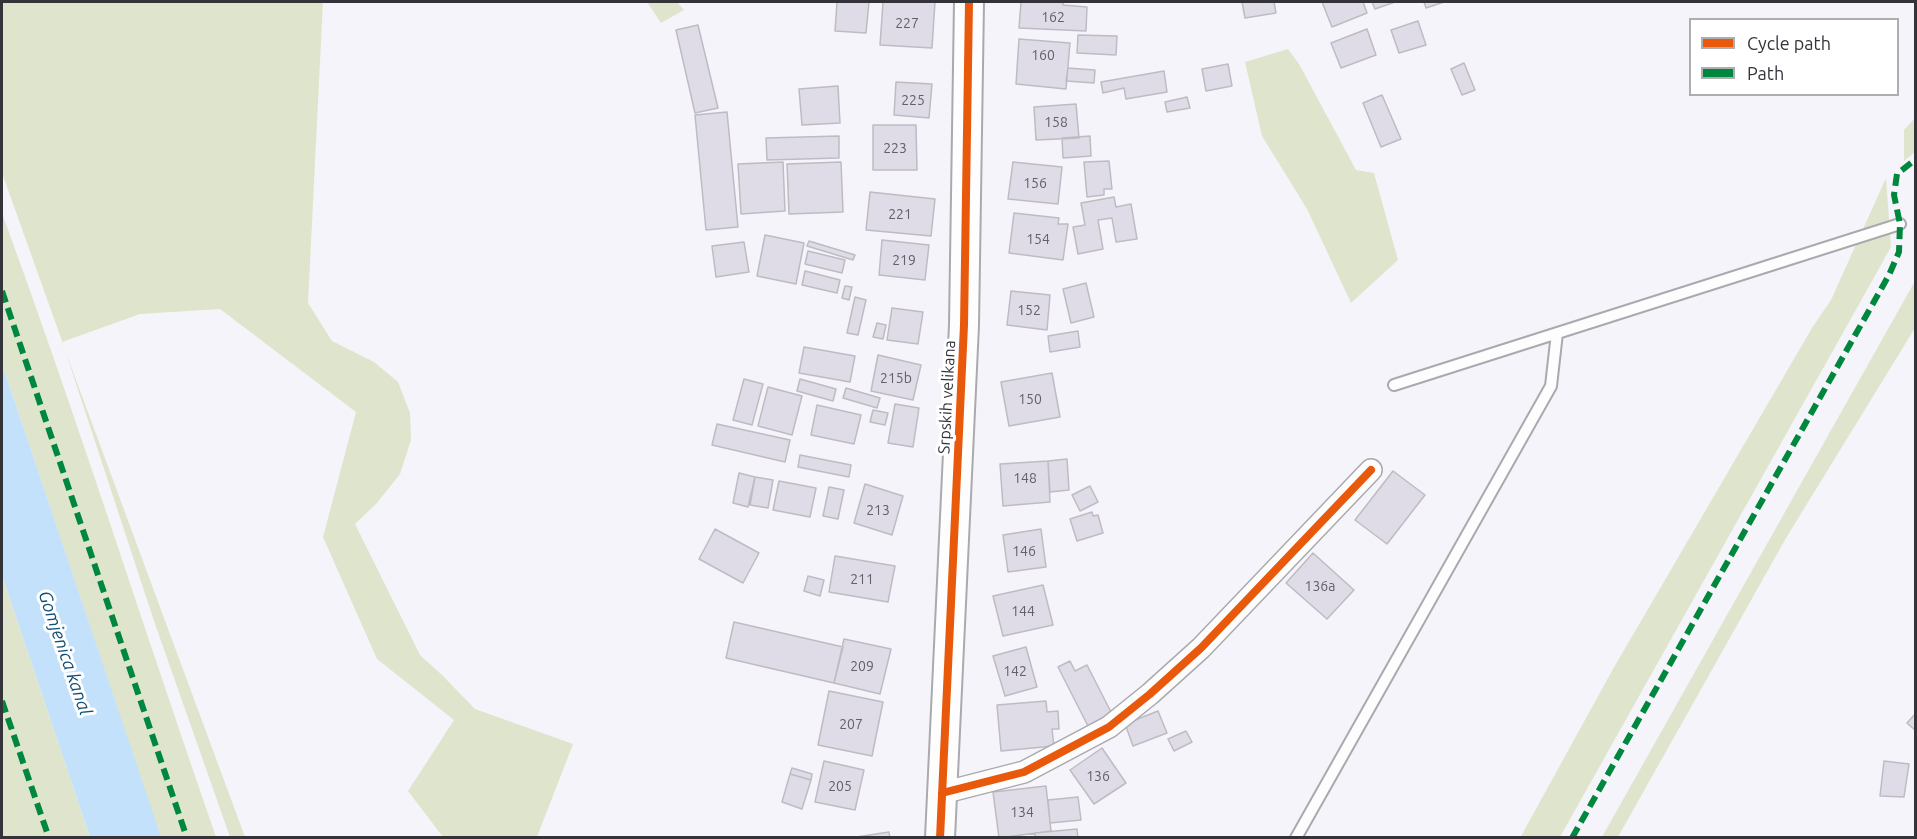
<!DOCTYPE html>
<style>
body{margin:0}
#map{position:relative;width:1917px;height:839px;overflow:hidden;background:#f5f4fa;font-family:Ubuntu,sans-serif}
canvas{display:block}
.frame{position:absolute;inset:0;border:3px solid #35333a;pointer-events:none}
.legend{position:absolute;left:1689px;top:18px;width:210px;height:78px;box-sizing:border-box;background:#fff;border:2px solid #aeadb0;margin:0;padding:8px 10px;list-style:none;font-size:18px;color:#35333a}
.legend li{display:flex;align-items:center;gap:12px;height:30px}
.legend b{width:30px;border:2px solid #aeadb0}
</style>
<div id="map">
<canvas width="1917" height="839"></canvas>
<div class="frame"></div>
<ul class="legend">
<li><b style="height:8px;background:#e8590c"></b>Cycle path</li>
<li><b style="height:8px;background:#00873e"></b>Path</li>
</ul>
</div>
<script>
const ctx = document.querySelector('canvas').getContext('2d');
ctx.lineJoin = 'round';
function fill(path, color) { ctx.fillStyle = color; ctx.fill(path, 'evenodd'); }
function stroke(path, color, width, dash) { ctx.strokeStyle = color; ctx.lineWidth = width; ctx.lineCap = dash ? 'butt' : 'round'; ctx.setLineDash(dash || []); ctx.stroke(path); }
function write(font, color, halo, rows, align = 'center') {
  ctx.font = font + ' Ubuntu,sans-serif'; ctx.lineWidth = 6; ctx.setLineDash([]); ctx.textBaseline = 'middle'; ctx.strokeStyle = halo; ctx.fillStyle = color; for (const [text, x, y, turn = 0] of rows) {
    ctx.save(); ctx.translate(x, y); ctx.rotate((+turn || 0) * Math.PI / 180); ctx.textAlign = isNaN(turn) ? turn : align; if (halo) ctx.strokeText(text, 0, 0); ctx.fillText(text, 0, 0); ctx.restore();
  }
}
const green = new Path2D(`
 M2,2H323L308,303L332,341L374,362L398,382L410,413L411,440L400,474L377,503L355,524L420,655L442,675L475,709L573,744L537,837H443L408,791L454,720L377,659L323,537L356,412L220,309L140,314L62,342L245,837H230L154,621L62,341L2,173Z
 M647,2H677L684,10L661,23Z
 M1288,49L1299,64L1356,170L1374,173L1398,260L1351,303L1307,209L1262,136L1245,62Z
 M1915,118V152L1904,161V130Z
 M1886,178L1891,247L1858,306L1560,837L1520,838L1613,669L1812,328L1831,300Z
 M2,213C78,420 144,630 216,837H161L157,827L2,364Z
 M1915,281V328L1786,538L1618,837H1602Z
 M2,575L90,837H2Z`);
const water = new Path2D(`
 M2,364L161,837H90L2,575Z`);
const building = new Path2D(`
 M837,2H869L866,33L835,31Z
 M883,2H935L932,48L880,45Z
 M1021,2H1063V5L1087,7L1086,31L1019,28Z
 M1242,2H1274L1276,13L1245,18Z
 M1322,2H1363L1367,13L1332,27Z
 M1372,2H1395L1375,9Z
 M1424,2H1444L1426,8Z
 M1418,21L1426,45L1399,53L1391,30Z
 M698,25L718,108L695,113L676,30Z
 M1367,29L1376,55L1341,68L1331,43Z
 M1078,35L1117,36L1116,55L1077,53Z
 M1019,39L1070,43L1066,89L1016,84Z
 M1464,63L1475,90L1462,95L1451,69Z
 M1228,64L1232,86L1206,91L1202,69Z
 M1068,68L1095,70L1094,83L1066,81Z
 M1164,71L1167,92L1126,99L1124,88L1103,93L1101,82Z
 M896,82L932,84L929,118L894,115Z
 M838,86L840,123L802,125L799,89Z
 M1382,95L1401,139L1381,147L1363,103Z
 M1187,97L1190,108L1167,112L1165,102Z
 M1076,104L1079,138L1036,140L1034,107Z
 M727,112L738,227L706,230L695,115Z
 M873,125H916L917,170H873Z
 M839,136V158L767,160L766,138Z
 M1090,136L1091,156L1063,158L1062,138Z
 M1109,161L1112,189H1104V195L1087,197L1084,162Z
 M783,162L785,211L741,214L738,164Z
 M841,162L843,212L789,214L787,164Z
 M1013,162L1062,167L1058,204L1008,199Z
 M870,192L935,199L931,236L866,230Z
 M1114,197L1116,207L1131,204L1137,239L1116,242L1112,218L1098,220L1103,249L1078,254L1073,227L1085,225L1081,203Z
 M1014,213L1059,218L1058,224H1068L1063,260L1009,253Z
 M765,235L804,243L796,284L757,276Z
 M882,240L929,245L925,280L879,275Z
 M809,241L855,255L853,260L807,246Z
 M744,242L749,272L716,277L712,246Z
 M808,251L845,260L842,273L805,264Z
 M805,271L840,280L837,293L802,285Z
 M1086,283L1094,317L1071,323L1063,289Z
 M845,286L852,287L849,300L842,298Z
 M1011,291L1050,295L1047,330L1007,325Z
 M855,297L866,300L858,335L847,333Z
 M892,308L923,312L918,344L887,340Z
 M877,323L886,325L883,339L873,337Z
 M1078,331L1080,347L1050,352L1048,336Z
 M804,347L855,356L850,382L799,373Z
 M878,355L921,365L913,400L871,391Z
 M1052,373L1060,417L1009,426L1001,382Z
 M744,379L763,384L752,425L733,420Z
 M800,379L836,389L833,401L797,391Z
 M768,387L802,396L792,435L758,426Z
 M846,388L880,398L877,408L843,398Z
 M895,404L919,408L913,447L888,443Z
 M817,405L861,415L854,444L811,435Z
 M873,410L888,413L885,425L870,422Z
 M717,424L790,440L785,462L712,445Z
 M800,455L851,465L849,477L798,467Z
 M1067,459L1069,490L1050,492L1048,461Z
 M1048,461L1050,502L1003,506L1000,464Z
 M1393,471L1425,495L1387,544L1355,520Z
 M739,473L755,477L748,507L733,503Z
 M755,477L773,480L768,508L750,505Z
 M779,481L816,488L810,517L773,510Z
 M865,484L903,496L892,535L854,523Z
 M1090,486L1098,502L1080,511L1072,495Z
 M829,487L844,490L838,519L823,516Z
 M1092,512L1093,516L1098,515L1103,533L1077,541L1070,519Z
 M715,529L759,553L743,583L699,559Z
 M1041,529L1046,567L1008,572L1003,535Z
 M1313,553L1354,590L1327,619L1286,583Z
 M835,556L895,566L888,602L829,592Z
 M808,576L824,580L820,596L804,591Z
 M1043,585L1053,625L1003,636L993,596Z
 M734,622L843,647L834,683L726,658Z
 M844,639L891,649L880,694L834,683Z
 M1026,647L1037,687L1005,696L993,656Z
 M1070,661L1075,671L1087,665L1113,716L1089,728L1058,667Z
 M829,691L883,702L872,756L818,745Z
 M1046,701L1047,712L1058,711L1059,729H1052L1054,746L1001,751L997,705Z
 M1158,711L1167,733L1133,746L1125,724Z
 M1916,713V731L1907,723Z
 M1186,731L1192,742L1174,751L1168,739Z
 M1102,748L1126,783L1094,804L1070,770Z
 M824,761L864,770L855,810L815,802Z
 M1884,761L1909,764L1904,797L1880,796Z
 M792,768L812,774L811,780L790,774Z
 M790,774L811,780L802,809L782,802Z
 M1046,786L1051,831L999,838L993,792Z
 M1078,797L1081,820L1050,823L1048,800Z
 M1077,829L1078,838H1035V833Z
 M889,832L890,838H850Z`);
const service = new Path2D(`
 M1394,385L1900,224
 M1296,838L1551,386L1557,333`);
const minor = new Path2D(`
 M942,793L1024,772L1109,727L1150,694L1201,648L1371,470`);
const secondary = new Path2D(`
 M940,838L964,325L969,2`);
const quiet = new Path2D(`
 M2,291L187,838
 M2,701L49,838
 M1572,838L1889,275L1899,252L1900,224L1894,195L1897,174L1916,159`);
const cycleway = new Path2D(`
 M942,793L1024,772L1109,727L1150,694L1201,648L1371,470
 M940,838L964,325L969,2`);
const numberNames = [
 ["162",1053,17],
 ["227",907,23],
 ["160",1043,55],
 ["225",913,100],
 ["158",1056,122],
 ["223",895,148],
 ["156",1035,183],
 ["221",900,214],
 ["154",1038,239],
 ["219",904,260],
 ["152",1029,310],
 ["215b",896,378],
 ["150",1030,399],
 ["148",1025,478],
 ["213",878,510],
 ["146",1024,551],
 ["211",862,579],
 ["136a",1320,586],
 ["144",1023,611],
 ["209",862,666],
 ["142",1015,671],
 ["207",851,724],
 ["136",1098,776],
 ["205",840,786],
 ["134",1022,812]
];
const streetNames = [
 ["Srpskih velikana",947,397,-87]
];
const waterNames = [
 ["Gomjenica kanal",65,653,71]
];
fill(green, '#dee5cc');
fill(water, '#c3e1fb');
fill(building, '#dfdbe7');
stroke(building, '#bdbcc2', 1.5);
stroke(service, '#aaa9ae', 14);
stroke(minor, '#aaa9ae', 24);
stroke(secondary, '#aaa9ae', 32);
stroke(service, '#fefdfe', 10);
stroke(minor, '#fefdfe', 21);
stroke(secondary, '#fefdfe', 28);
stroke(quiet, '#00873e', 6, [12, 6]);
stroke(cycleway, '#e8590c', 8);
write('14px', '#626068', null, numberNames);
write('16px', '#35333a', '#fff', streetNames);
write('italic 18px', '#0f4e75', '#fff', waterNames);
</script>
